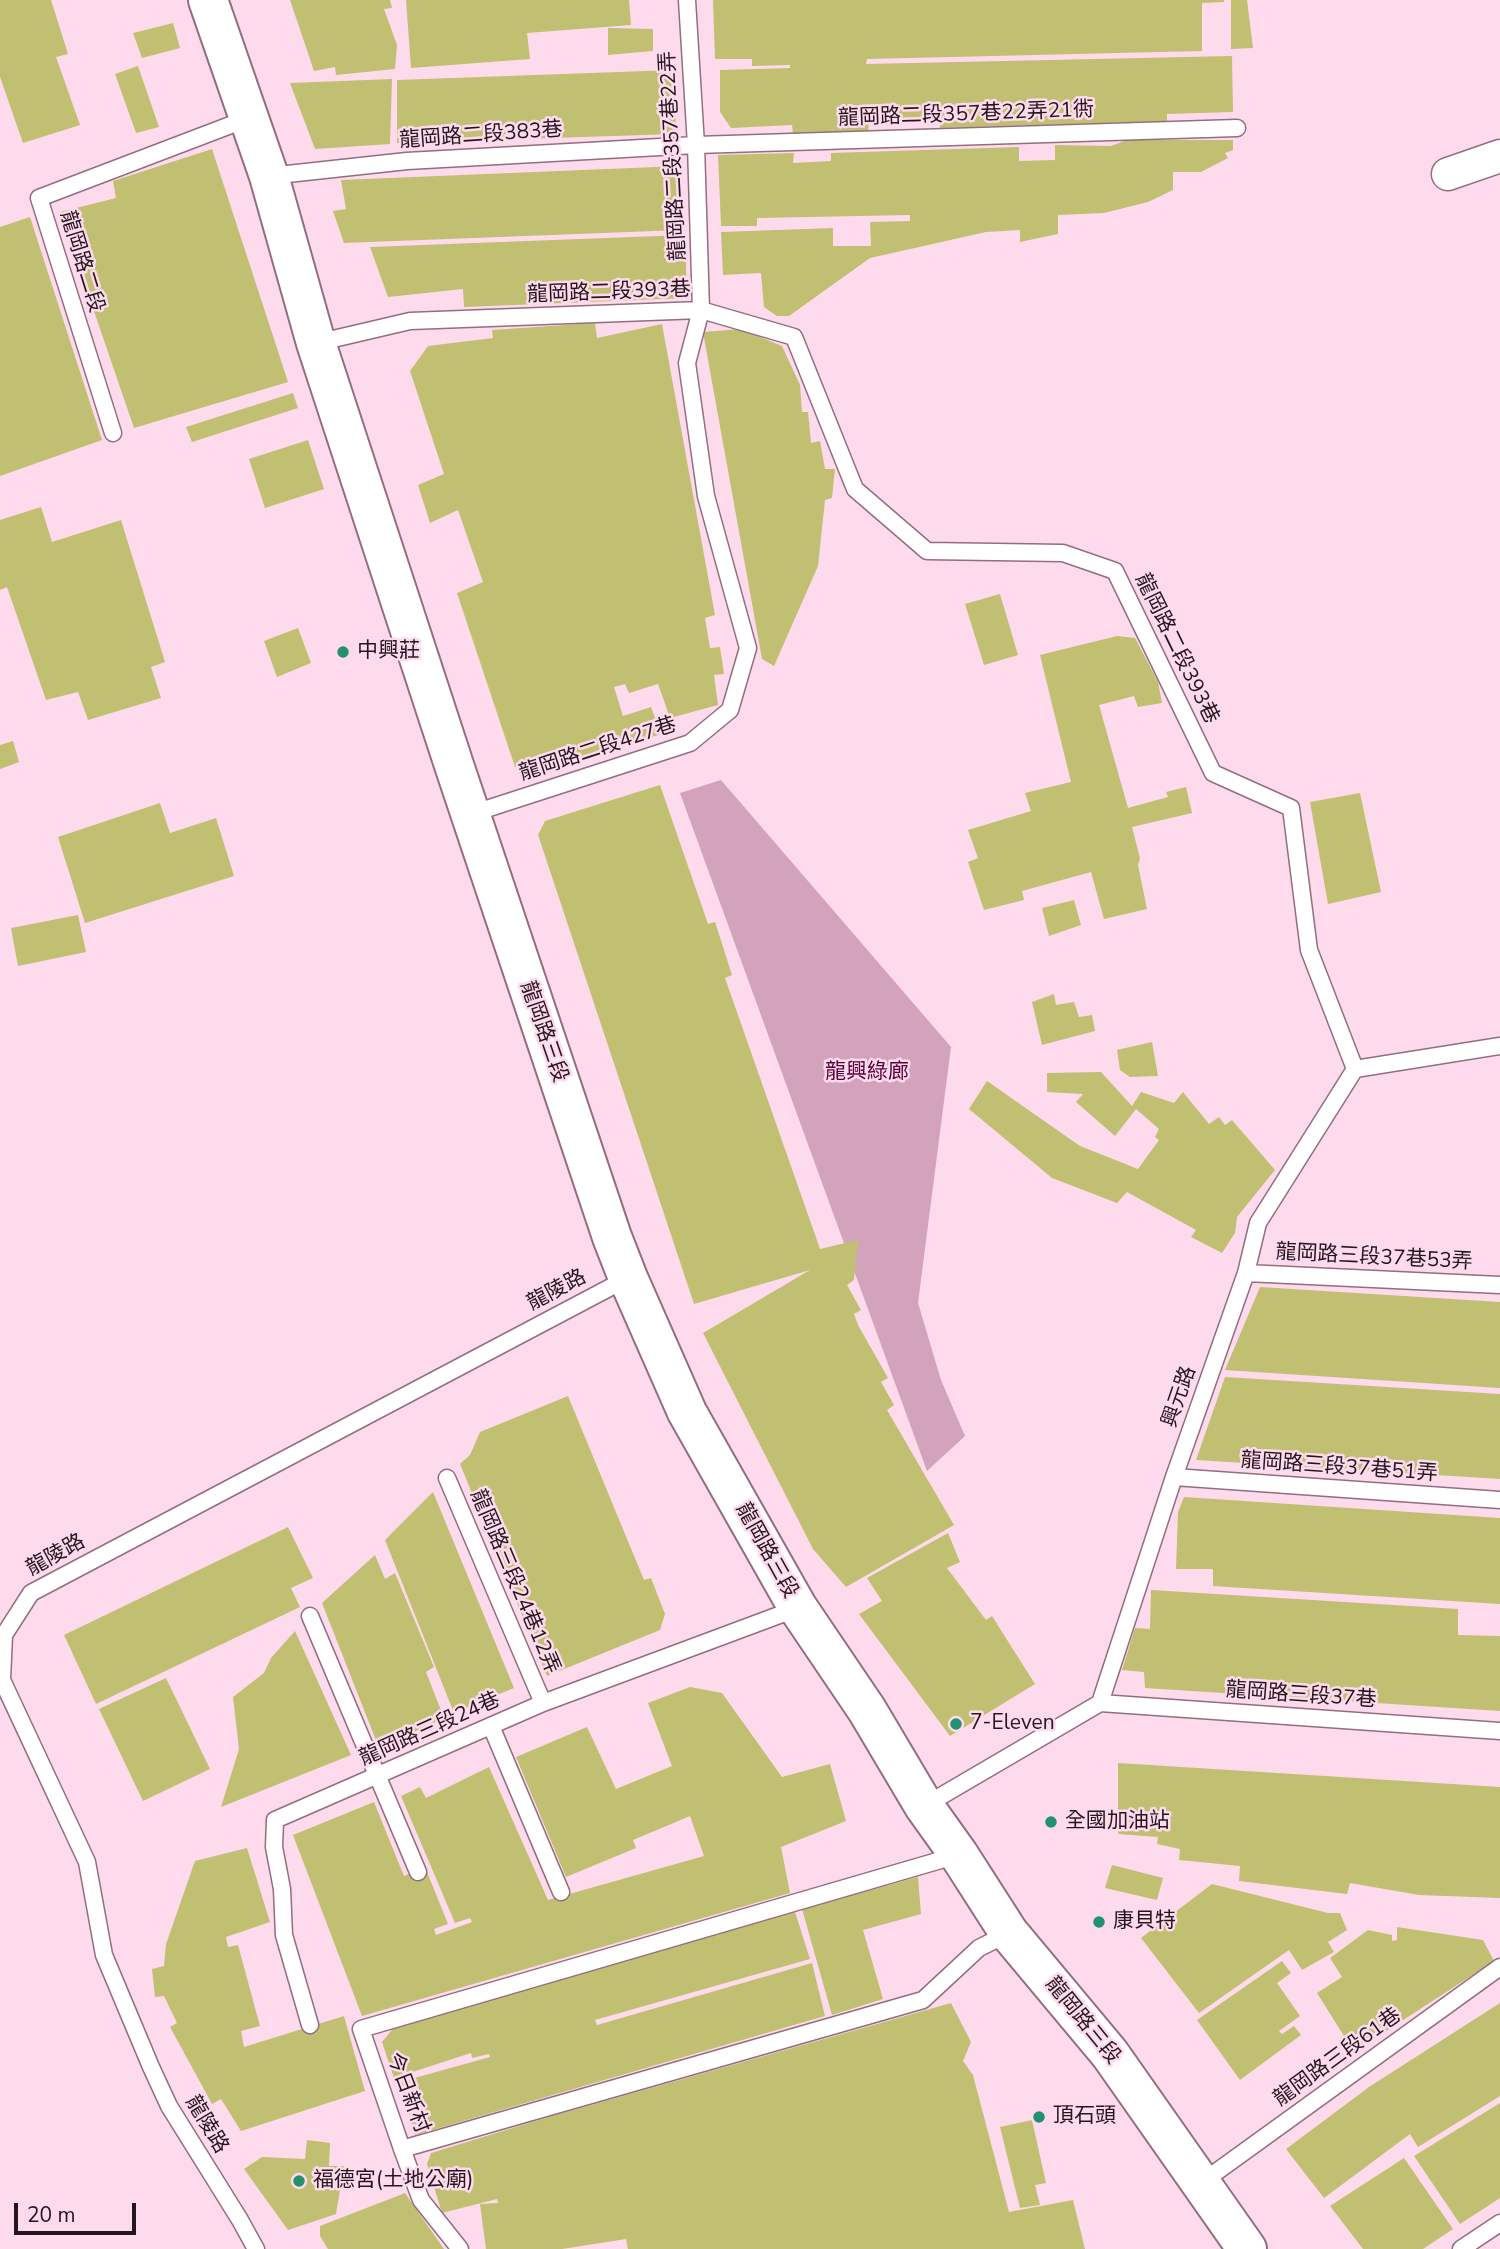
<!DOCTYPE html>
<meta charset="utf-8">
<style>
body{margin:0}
#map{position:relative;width:1500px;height:2249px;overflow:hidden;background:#fedbec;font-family:"Nunito Sans",sans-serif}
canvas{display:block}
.scale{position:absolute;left:14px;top:2203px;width:122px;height:32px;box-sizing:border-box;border:4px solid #25161e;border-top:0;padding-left:9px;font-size:21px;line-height:24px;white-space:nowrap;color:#25161e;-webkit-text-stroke:5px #fedbec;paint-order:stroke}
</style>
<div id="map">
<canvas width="1500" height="2249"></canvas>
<div class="scale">20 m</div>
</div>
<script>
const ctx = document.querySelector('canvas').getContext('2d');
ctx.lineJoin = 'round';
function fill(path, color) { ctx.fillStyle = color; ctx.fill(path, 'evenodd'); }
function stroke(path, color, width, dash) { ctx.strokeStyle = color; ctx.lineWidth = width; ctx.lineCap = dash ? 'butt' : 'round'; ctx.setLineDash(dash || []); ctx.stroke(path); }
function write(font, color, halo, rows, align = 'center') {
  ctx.font = font + ' "Nunito Sans","Noto Sans TC",sans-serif'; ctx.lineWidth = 5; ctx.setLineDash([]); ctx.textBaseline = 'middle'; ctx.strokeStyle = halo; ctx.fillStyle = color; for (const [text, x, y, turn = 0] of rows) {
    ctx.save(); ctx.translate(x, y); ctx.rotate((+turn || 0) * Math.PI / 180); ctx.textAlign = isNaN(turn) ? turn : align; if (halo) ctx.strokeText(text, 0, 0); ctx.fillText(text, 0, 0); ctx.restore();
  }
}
const green = new Path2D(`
 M721,780L951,1047L918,1303L941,1380L965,1436L927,1471L680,793Z`);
const building = new Path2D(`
 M0,0H51L68,54L56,57L80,125L23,143L0,77Z
 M290,0H390L392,8L384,9L397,45L395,69L336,75L335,67L314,71Z
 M406,0H629L631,25L527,33L530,59L411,68Z
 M713,0H1224V2L1202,3V51L867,59L866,64L1232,56L1233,112L1167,114V121L940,128V121L869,122L868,132L793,133L792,125L731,128L720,112V70L790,68V65L752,66V59H715Z
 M1231,0H1247L1253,48L1231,49Z
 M173,23L180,48L142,58L133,33Z
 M608,28L653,29V51L608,55Z
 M138,66L159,127L136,133L115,74Z
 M674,70L676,134L397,143V80Z
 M392,79L390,144L315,149L290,83Z
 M1127,140H1233V150L1225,153L1228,158L1201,172H1173V190L1148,202L1104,213L1058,215V234L1020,242V230L986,232L870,258L789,316H777L764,307L761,273L723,275L721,232L833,228V246H871L870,222L910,221V215L757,218V226H721L718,155L794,153L793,163L831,161V153L1019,147V161L1055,160V145L1111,146Z
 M212,149L288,382L134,428L60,212L116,198L113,181Z
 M680,166L681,230L344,243L333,211L346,209L341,180Z
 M30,217L102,440L0,476V227Z
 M685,235L687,298L464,307L463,289L388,297L370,247Z
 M595,323L597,338L662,324L715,615L705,618L710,648L720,647L724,674L714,675L718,705L670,718L658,684L629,693L625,684L614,687L623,716L651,707L661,734L548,771H533L515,767L457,593L483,582L458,510L430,523L418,485L444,474L410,371L428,346L493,338L492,330Z
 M741,329L782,346L800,385L802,412H808L811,443L820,441L825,469H835L832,498L825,500L818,566L774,666L762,659L703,332Z
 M293,393L298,408L192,442L186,427Z
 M308,440L324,489L265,508L249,459Z
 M41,507L52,542L121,520L165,662L151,667L161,698L88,720L78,692L46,700L7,587L0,590V520Z
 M1000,594L1018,655L984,665L965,604Z
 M298,628L311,663L277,677L264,641Z
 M1117,636L1135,638L1158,682L1162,703L1138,707L1134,696L1099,705L1128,808L1168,797L1166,792L1186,787L1192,813L1132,827L1140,858L1138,865L1147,909L1104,919L1091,872L1022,891L1024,900L984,910L968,862L978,858L968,830L1031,811L1025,793L1071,782L1040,655Z
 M13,741L19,762L0,769V745Z
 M660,785L708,924L715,922L732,975L725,978L820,1249L858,1240L854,1280L847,1285L861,1310L854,1314L858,1325L888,1378L881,1382L894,1405L887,1410L954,1525L846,1587L813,1549L703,1333L810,1270L694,1304L538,835L545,821Z
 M1360,793L1381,892L1328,904L1310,802Z
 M160,803L170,833L216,818L234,876L85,923L58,837Z
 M1074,900L1081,925L1049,936L1042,908Z
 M78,915L86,952L18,966L11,928Z
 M1054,994L1056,1005L1074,1002L1079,1017L1092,1015L1095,1031L1042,1045L1032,1002Z
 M1152,1042L1158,1076L1130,1077L1120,1070L1117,1050Z
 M1101,1072L1132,1106L1141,1092L1174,1103L1183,1092L1209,1124L1219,1117L1225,1125L1232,1120L1275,1170L1237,1217L1235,1233L1222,1253L1191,1237L1196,1230L1127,1192L1117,1203L1052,1178L969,1109L987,1081L1080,1146L1138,1169L1159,1140L1155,1137L1159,1129L1136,1109L1115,1136L1076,1102L1083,1094L1047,1092V1073Z
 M1260,1287L1500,1302V1388L1225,1370Z
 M1225,1377L1500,1394V1479L1196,1460Z
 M568,1396L644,1580L651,1578L665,1614L660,1630L547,1676L460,1464L470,1455L480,1432Z
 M433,1492L514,1688L454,1713L385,1540Z
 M1184,1497L1500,1518V1604L1213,1586V1569H1176L1178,1512Z
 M288,1527L313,1578L291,1588L300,1607L96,1704L64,1635Z
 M948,1533L960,1562L947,1568L986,1620L992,1616L1035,1684L950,1736L859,1614L882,1601L867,1578Z
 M375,1555L385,1579L395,1573L434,1667L426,1672L444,1718L379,1748L322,1603Z
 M1151,1590L1458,1609V1635L1500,1636V1711L1145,1688L1144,1672L1122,1670L1135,1628L1150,1629Z
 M295,1631L351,1755L221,1807L239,1749L233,1697L264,1673L271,1658Z
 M166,1678L210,1769L143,1801L99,1709Z
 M690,1687L722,1693L782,1777L830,1764L846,1821L781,1847L790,1893L362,2016L293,1835L374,1802L404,1876L425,1867L448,1924L434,1929L436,1935L472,1922L470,1918L455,1923L401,1796L420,1787L426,1798L489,1767L548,1900L704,1856L690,1816L633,1840L636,1848L566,1877L516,1757L587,1727L616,1789L672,1766L648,1703Z
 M1118,1763L1500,1787V1898L1419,1895L1350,1883L1347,1894L1239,1881L1240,1866L1179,1860L1180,1849L1157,1844L1158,1837L1118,1834Z
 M247,1848L270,1922L226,1937L228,1947L238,1945L260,2026L241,2031L244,2047L344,2016L365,2091L241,2131L221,2099L212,2104L170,2027L177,2023L164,1996L155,1997L152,1969L164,1966L166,1944L195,1861Z
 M1112,1865L1163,1878L1157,1900L1105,1888Z
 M918,1877L921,1914L863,1930L883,1999L832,2015L802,1909Z
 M1212,1884L1328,1913H1340L1347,1930L1328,1942L1334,1952L1302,1970L1289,1950L1199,2013L1141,1938Z
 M795,1912L810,1959L595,2020L597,2025L812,1963L825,2016L415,2135L400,2082L490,2057L489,2054L472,2058L471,2053L394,2078L382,2042L395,2026Z
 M1397,1927L1483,1940L1494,1961L1354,2052L1317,1993L1342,1977L1330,1958L1368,1930L1392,1935V1941L1397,1940Z
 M1282,1961L1291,1973L1277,1983L1300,2016L1279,2031L1282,2034L1294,2026L1301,2035L1240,2080L1197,2020Z
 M951,2003L971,2042L963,2061L973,2075L1009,2212L1073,2200L1085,2249H628L626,2239L562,2249H486L480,2204L498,2203L497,2199L442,2213L427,2164L431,2153L542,2119Z
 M1500,2003V2096L1418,2147L1410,2134L1324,2198L1286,2149L1369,2087Z
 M1500,2103V2198L1460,2224L1414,2156Z
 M1032,2120L1046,2183L1035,2185L1040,2205L1020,2208L1000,2127Z
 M307,2140L330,2143L329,2166H344L336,2214L288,2230L244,2169L262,2157L305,2159Z
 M1404,2158L1453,2229L1423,2249H1363L1330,2206Z
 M405,2193L444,2249H328L320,2236V2226Z`);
const lane = new Path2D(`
 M269,176L407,161L696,145L1237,128
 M316,343L410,321L701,310L794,337L855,489L927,551L1063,553L1115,571L1213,773L1291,808L1309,950L1355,1069
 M113,433L39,198L249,118
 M471,814L690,743L730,710L748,648L706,496L687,363L701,310L696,145L687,0
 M1246,1273L1500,1285
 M1174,1477L1500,1500
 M447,1478L543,1703
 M310,1616L418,1872
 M1100,1703L1500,1731
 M491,1726L561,1892
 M924,1806L1100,1703L1174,1477L1246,1273L1258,1223L1355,1069L1500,1046
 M958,1855L361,2029L402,2149L923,2000L979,1948L1009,1933
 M310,2025L284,1935L282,1889L274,1847L275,1820L543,1703L798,1608
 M402,2149L421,2200L460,2249
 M1201,2183L1500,1967
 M256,2249L240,2220L169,2106L151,2067L104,1955L87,1862L2,1680L4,1635L31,1593L628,1278
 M1461,2249L1500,2223`);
const street = new Path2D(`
 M1448,174L1500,156`);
const secondary = new Path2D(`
 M208,0L269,176L316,343L454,765L612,1237L628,1278L687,1412L798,1608L867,1710L924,1806L959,1855L1009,1933L1110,2054L1247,2249`);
const markers = [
 [343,652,7,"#25906e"],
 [956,1724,7,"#25906e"],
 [1051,1822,7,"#25906e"],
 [1099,1922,7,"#25906e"],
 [1039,2117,7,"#25906e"],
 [299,2181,7,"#25906e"]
];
const streetNames = [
 ["龍岡路二段357巷22弄21衖",966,115,-2],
 ["龍岡路二段383巷",481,136,-4],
 ["龍岡路二段357巷22弄",674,156,-93],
 ["龍岡路二段",81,262,73],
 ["龍岡路二段393巷",609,293,-2],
 ["龍岡路二段393巷",1176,649,64],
 ["龍岡路二段427巷",598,750,-18],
 ["龍岡路三段",543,1032,71],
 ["龍岡路三段37巷53弄",1374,1258,3],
 ["龍陵路",557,1291,-28],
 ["興元路",1180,1397,-71],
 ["龍岡路三段37巷51弄",1339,1468,4],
 ["龍岡路三段",766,1551,61],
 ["龍陵路",56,1556,-29],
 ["龍岡路三段24巷12弄",514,1582,67],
 ["龍岡路三段37巷",1301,1696,4],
 ["龍岡路三段24巷",430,1730,-24],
 ["龍岡路三段",1082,2021,51],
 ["龍岡路三段61巷",1338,2058,-36],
 ["今日新村",407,2093,69],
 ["龍陵路",206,2125,59]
];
const poiNames = [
 ["中興莊",357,652],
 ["7-Eleven",970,1724],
 ["全國加油站",1065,1822],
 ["康貝特",1113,1922],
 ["頂石頭",1053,2117],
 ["福德宮(土地公廟)",313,2181]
];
const parkNames = [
 ["龍興綠廊",867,1073]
];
fill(green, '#d2a3ba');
fill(building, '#c1bf71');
stroke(lane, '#936d80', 19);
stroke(street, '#936d80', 35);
stroke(secondary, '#936d80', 42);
stroke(lane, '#fff', 16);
stroke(street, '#fff', 32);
stroke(secondary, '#fff', 38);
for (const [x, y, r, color] of markers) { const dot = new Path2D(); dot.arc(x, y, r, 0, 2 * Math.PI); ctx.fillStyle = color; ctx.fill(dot); stroke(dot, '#fedbec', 2.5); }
write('21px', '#25161e', '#fedbec', streetNames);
write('21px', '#25161e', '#fedbec', poiNames, 'left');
write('21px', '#58003b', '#fedbec', parkNames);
</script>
